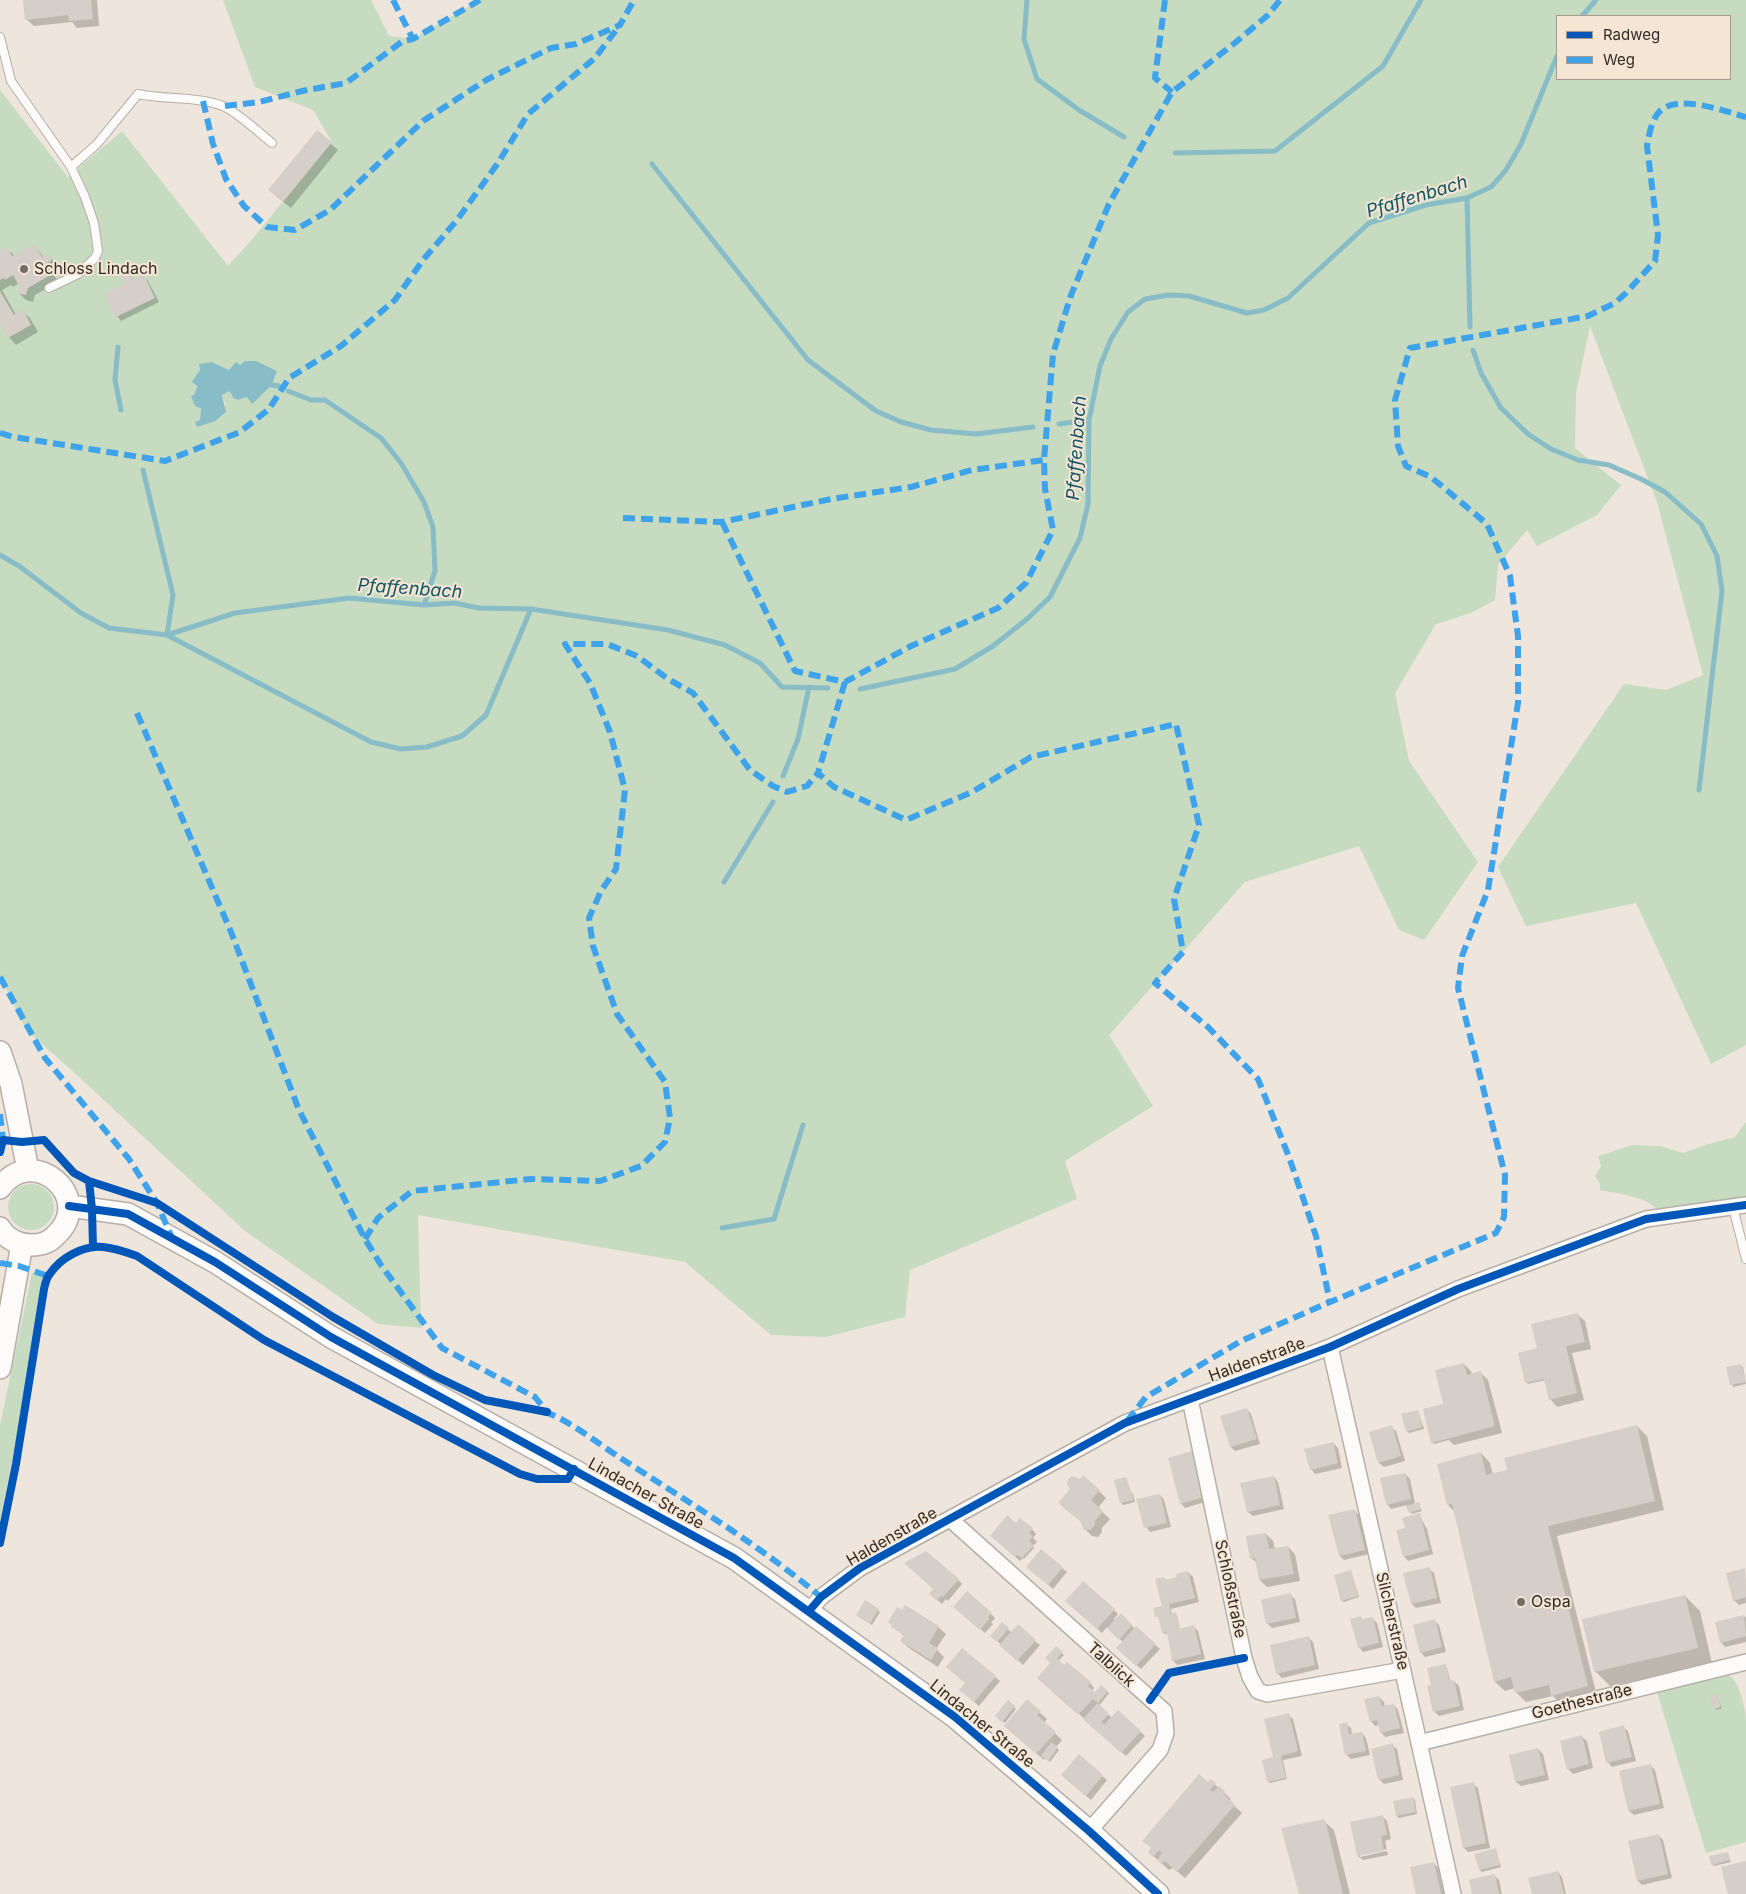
<!DOCTYPE html>
<meta charset="utf-8">
<style>
body{margin:0}
#map{position:relative;width:1746px;height:1894px;overflow:hidden;background:#eee5dc;font-family:Inter,sans-serif}
canvas{display:block}
.legend{position:absolute;left:1556px;top:15px;width:175px;height:65px;box-sizing:border-box;background:#f5e5d5;border:1px solid #a79b8f;margin:0;padding:6px 9px;list-style:none;font-size:15px;color:#312b25}
.legend li{display:flex;align-items:center;gap:10px;height:25px}
.legend b{width:25px;border:1px solid #a79b8f}
</style>
<div id="map">
<canvas width="1746" height="1894"></canvas>
<ul class="legend">
<li><b style="height:6px;background:#0057b8"></b>Radweg</li>
<li><b style="height:6px;background:#3ea3eb"></b>Weg</li>
</ul>
</div>
<script>
const ctx = document.querySelector('canvas').getContext('2d');
ctx.lineJoin = 'round';
function fill(path, color) { ctx.fillStyle = color; ctx.fill(path, 'evenodd'); }
function stroke(path, color, width, dash) { ctx.strokeStyle = color; ctx.lineWidth = width; ctx.lineCap = dash ? 'butt' : 'round'; ctx.setLineDash(dash || []); ctx.stroke(path); }
function write(font, color, halo, rows, align = 'center') {
  ctx.font = font + ' Inter,sans-serif'; ctx.lineWidth = 4; ctx.setLineDash([]); ctx.textBaseline = 'middle'; ctx.strokeStyle = halo; ctx.fillStyle = color; for (const [text, x, y, turn = 0] of rows) {
    ctx.save(); ctx.translate(x, y); ctx.rotate((+turn || 0) * Math.PI / 180); ctx.textAlign = isNaN(turn) ? turn : align; if (halo) ctx.strokeText(text, 0, 0); ctx.fillText(text, 0, 0); ctx.restore();
  }
}
const green = new Path2D(`
 M223,0H371L389,36L412,39L480,0H1746V1045L1711,1064L1636,903L1526,926L1498,867L1624,684L1666,690L1703,675L1657,502L1590,326L1576,393L1575,448L1621,485L1597,515L1537,546L1527,530L1498,565L1495,600L1471,613L1436,624L1395,693L1409,761L1478,862L1424,940L1399,930L1359,846L1245,882L1109,1035L1153,1106L1065,1161L1077,1199L910,1270L905,1317L826,1337L771,1335L685,1262L418,1215L421,1328L378,1324L245,1231L66,1065L26,1030L0,976V90L68,177L122,131L228,266L248,244L332,142L313,110L255,87ZM1557,16H1730V79H1557ZM212,362L229,370L240,365L276,375L272,385L252,403L247,397L239,400L233,398L230,391L222,395L226,405L198,427L195,422L200,420L201,408L194,395C197,386 196,378 200,370L199,365Z
 M1746,1122V1198L1659,1211C1645,1196 1620,1194 1600,1190V1184L1595,1176L1601,1166L1598,1156L1633,1145L1660,1146L1683,1153L1705,1145L1735,1137Z
 M8 1207a23 23 0 1 1 46 0a23 23 0 1 1-46 0Z
 M32,1273L44,1275L20,1422L0,1520V1425Z
 M1728,1675C1739,1679 1745,1708 1746,1719C1746,1760 1746,1801 1746,1842L1706,1853L1657,1692Z`);
const water = new Path2D(`
 M245,361H256L277,371L272,385L252,404L247,397L238,400L233,398L230,391L222,395L226,412L215,421L197,427L195,422L200,420L201,408L195,406L191,396L194,395L197,386L192,382L200,370L199,364L212,362L229,370L236,362L240,365Z`);
const shadow = new Path2D(`
 M25,0H97L99,26L77,28L72,22L34,26L26,19Z
 M317,132L338,150L291,208L277,197Z
 M34,245L44,258L48,255L55,262L58,268L52,272L58,282L35,295L33,302L26,300L19,293V283L13,287L11,285L2,290L16,315L22,311L30,318L38,332L16,345L9,337L0,322V253L7,249L15,256Z
 M128,272L134,281L143,276L148,281L159,302L121,321L117,316Z
 M1577,1314L1585,1321L1591,1349L1572,1353L1584,1400L1557,1407L1550,1399L1546,1380L1528,1384L1526,1382Z
 M1464,1364L1471,1371L1472,1375L1481,1373L1488,1380L1502,1433L1454,1445L1449,1440L1434,1444L1432,1442L1445,1404Z
 M1741,1365L1743,1367L1746,1384L1733,1387L1728,1368Z
 M1247,1409L1251,1414L1260,1444L1235,1451L1231,1447L1222,1417Z
 M1418,1411L1424,1429L1409,1433L1407,1431Z
 M1637,1426L1647,1436L1664,1510L1557,1536L1597,1696L1562,1705L1553,1696L1526,1702L1516,1692L1515,1688L1505,1691L1495,1682L1455,1512L1448,1505L1439,1465L1481,1453L1490,1463L1493,1475Z
 M1391,1427L1396,1431L1405,1461L1384,1467L1379,1463L1370,1433Z
 M1333,1443L1338,1448L1342,1468L1315,1474L1311,1469Z
 M1191,1452L1196,1457L1208,1501L1185,1508L1181,1503Z
 M1405,1474L1410,1479L1415,1504L1418,1503L1422,1511L1412,1514L1407,1505L1391,1509L1387,1504Z
 M1274,1477L1278,1482L1284,1509L1253,1516L1248,1512Z
 M1126,1479L1131,1492L1133,1494L1135,1502L1123,1505L1121,1503Z
 M1071,1489L1099,1491L1106,1498L1098,1508L1110,1519L1102,1528V1532L1098,1537L1092,1536L1084,1528Z
 M1160,1495L1164,1500L1171,1527L1150,1532L1146,1527Z
 M1354,1510L1359,1515L1369,1554L1344,1560L1340,1556Z
 M1419,1515L1427,1529L1433,1554L1408,1561L1404,1556L1406,1529Z
 M1016,1525L1032,1529L1036,1534L1033,1538L1037,1542L1033,1546L1034,1548L1024,1559L1023,1558L1020,1561L996,1540Z
 M1266,1534L1273,1541L1275,1549L1288,1547L1295,1554L1300,1581L1267,1587L1260,1580L1257,1563L1251,1558Z
 M1062,1568L1067,1572L1053,1589L1032,1571Z
 M1429,1569L1434,1573L1441,1603L1416,1608L1412,1604Z
 M1745,1569L1746,1603L1739,1605L1734,1600Z
 M1351,1571L1359,1597L1344,1602L1342,1600Z
 M1188,1572L1193,1577L1199,1602L1171,1609L1172,1615L1175,1614L1177,1616L1180,1630L1194,1627L1198,1631L1205,1659L1177,1665L1173,1660L1168,1633L1165,1634L1163,1632L1160,1618L1157,1616L1155,1608L1163,1607L1164,1578L1167,1581L1178,1578Z
 M958,1580L962,1584L948,1601L946,1599L942,1604L935,1598Z
 M1290,1595L1295,1599L1300,1622L1272,1628L1267,1623Z
 M1685,1596L1700,1611L1712,1663L1610,1686L1595,1671Z
 M865,1602L880,1612L872,1625L859,1617Z
 M1071,1606L1114,1610L1118,1614L1114,1619L1116,1621L1121,1615L1135,1629L1160,1649L1141,1669L1122,1652L1123,1642L1107,1627L1102,1633Z
 M960,1611L991,1614L995,1618L991,1623L993,1624L985,1633Z
 M1744,1616L1746,1618V1642L1725,1647L1721,1642Z
 M1361,1617L1363,1620L1372,1618L1377,1623L1383,1647L1363,1652L1359,1647Z
 M1434,1621L1439,1625L1446,1652L1425,1657L1421,1652Z
 M1002,1624L1012,1633L1035,1641L1040,1645L1023,1665L992,1636Z
 M893,1626L938,1627L946,1634L936,1649L944,1657L938,1667L909,1648L901,1641L904,1636Z
 M1308,1637L1313,1642L1319,1669L1282,1678L1277,1673Z
 M1056,1648L1064,1655L1058,1661L1064,1667L1090,1683L1094,1688L1092,1691L1095,1694L1101,1687L1109,1693L1099,1706L1112,1718L1118,1712L1145,1736L1126,1756L1043,1682L1052,1663Z
 M1446,1665L1451,1682L1454,1681L1459,1686L1464,1710L1439,1716L1434,1711L1433,1686Z
 M995,1677L1000,1681L979,1706L965,1694L966,1683Z
 M1716,1695L1722,1708L1717,1710L1715,1708Z
 M1379,1697L1384,1702L1385,1707L1394,1705L1398,1710L1404,1733L1385,1737L1381,1732L1379,1725L1375,1726L1371,1721Z
 M1008,1701L1016,1709L1005,1723L996,1716Z
 M1027,1701L1047,1719L1044,1723L1062,1740L1056,1747L1059,1750L1050,1762L1046,1758L1044,1760L1013,1733Z
 M1289,1715L1293,1719L1302,1756L1283,1760L1287,1779L1270,1783L1268,1781L1275,1758Z
 M1346,1724L1351,1728L1352,1735L1362,1733L1366,1738L1370,1755L1351,1759L1346,1754Z
 M1623,1727L1628,1731L1636,1761L1612,1767L1608,1762Z
 M1582,1737L1587,1741L1593,1768L1573,1774L1568,1769Z
 M1392,1745L1397,1749L1403,1780L1384,1784L1379,1779Z
 M1538,1749L1543,1754L1549,1780L1521,1786L1516,1782Z
 M1079,1756L1107,1780L1091,1800L1067,1780Z
 M1650,1765L1655,1770L1664,1808L1634,1815L1629,1811Z
 M1211,1781L1231,1799L1229,1801L1242,1813L1185,1878L1173,1868L1169,1870L1149,1852Z
 M1473,1784L1478,1788L1490,1848L1468,1852L1464,1848L1451,1788Z
 M1413,1798L1415,1800L1417,1814L1399,1818L1397,1816Z
 M1383,1817L1387,1821L1391,1839L1385,1841L1387,1849L1360,1854V1857L1387,1851L1388,1855L1363,1860L1358,1856Z
 M1324,1821L1334,1830L1350,1894H1300Z
 M1659,1836L1663,1840L1672,1878L1642,1885L1638,1881Z
 M1496,1850L1501,1867L1482,1872L1480,1870Z
 M1727,1853L1731,1862L1714,1866L1712,1864Z
 M1434,1863L1438,1868L1444,1894H1417Z
 M1558,1872L1562,1877L1566,1894H1534Z
 M1494,1875L1499,1880L1502,1894H1473Z`);
const stream = new Path2D(`
 M1027,0L1024,39L1037,79L1079,110L1124,137
 M1582,16L1596,0
 M1175,153L1275,151L1383,66L1421,0
 M652,164L808,360L876,411L901,422L931,430L976,434L1033,427
 M1467,198L1470,327
 M118,347L115,380L121,410
 M1473,350L1481,373L1501,408L1528,434L1551,449L1578,460L1609,465L1641,479L1665,492L1701,524L1717,556L1722,591L1699,790
 M272,385L279,386
 M288,391L311,400H325L381,438L401,463L424,502L433,527L435,571L424,605
 M1059,424L1089,420
 M143,470L173,595L167,635L371,742L401,749L427,747L462,736L486,715L531,609
 M0,555L19,566L81,613L109,628L167,635L235,613L349,598L424,605L454,603L479,608L531,609L668,630L725,645L760,663L782,687L828,688
 M860,689L955,669L993,646L1027,619L1050,597L1080,538L1088,504L1089,420L1100,366L1111,339L1128,312L1145,299L1169,295L1189,296L1247,313L1264,310L1288,298L1369,223L1426,205L1467,198L1491,187L1506,170L1521,144L1557,56
 M783,776L798,739L809,687
 M724,882L773,802
 M722,1228L774,1219L803,1125`);
const building = new Path2D(`
 M23,0H91L93,19L69,21L68,15L25,20Z
 M317,130L332,142L283,202L268,190Z
 M34,244L42,257L48,254L52,260L46,264L52,274L28,288L26,295L18,293L19,286L13,275L5,280L4,278L0,280V252L7,247L12,256Z
 M128,271L133,280L144,275L155,298L116,317L104,294L124,284L120,275Z
 M0,291L14,315L23,309L31,325L8,338L0,324Z
 M1578,1313L1585,1342L1566,1346L1577,1393L1549,1400L1544,1379L1525,1383L1518,1353L1537,1348L1531,1324Z
 M1464,1363L1467,1375L1481,1371L1495,1426L1431,1443L1423,1409L1443,1404L1435,1370Z
 M1741,1364L1746,1382L1730,1385L1726,1367Z
 M1247,1408L1257,1439L1230,1447L1220,1416Z
 M1418,1410L1422,1427L1406,1432L1401,1414Z
 M1392,1425L1401,1456L1378,1463L1369,1432Z
 M1637,1425L1655,1501L1548,1526L1588,1686L1551,1696L1549,1685L1515,1693L1511,1677L1494,1682L1452,1504L1447,1505L1437,1464L1481,1452L1486,1475L1507,1470L1504,1458Z
 M1333,1442L1338,1463L1310,1470L1304,1449Z
 M1192,1451L1204,1497L1180,1504L1168,1458Z
 M1405,1473L1411,1499L1386,1505L1380,1478Z
 M1083,1475L1100,1490L1091,1500L1103,1511L1095,1521V1525L1090,1530L1083,1529L1081,1522L1058,1503L1070,1489L1067,1484L1068,1479L1072,1476L1080,1479Z
 M1274,1476L1280,1505L1247,1512L1240,1483Z
 M1126,1477L1134,1500L1120,1503L1114,1480Z
 M1160,1494L1167,1523L1144,1528L1136,1499Z
 M1419,1502L1421,1509L1409,1513L1406,1506Z
 M1355,1509L1365,1550L1339,1556L1328,1515Z
 M1420,1513L1429,1550L1403,1557L1396,1530L1405,1528L1402,1518Z
 M1007,1515L1016,1523L1020,1518L1033,1528L1029,1533L1033,1536L1029,1541L1034,1545L1022,1558L1017,1555L1015,1557L990,1536Z
 M1266,1533L1269,1549L1288,1546L1294,1574L1259,1580L1255,1558L1250,1559L1246,1536Z
 M1041,1549L1063,1567L1048,1585L1026,1567Z
 M926,1551L959,1579L943,1597L941,1596L937,1601L929,1594L933,1589L904,1563Z
 M1430,1567L1437,1598L1411,1604L1403,1573Z
 M1745,1568L1746,1597L1733,1601L1726,1573Z
 M1351,1570L1358,1596L1341,1601L1334,1575Z
 M1188,1571L1195,1598L1169,1604L1171,1614L1176,1612L1179,1629L1194,1625L1201,1654L1172,1661L1167,1632L1162,1633L1158,1616L1155,1617L1153,1608L1162,1606L1155,1579L1164,1577L1165,1580L1177,1577L1176,1574Z
 M1083,1581L1115,1609L1097,1629L1065,1601Z
 M967,1591L992,1613L988,1617L989,1619L980,1630L953,1607Z
 M1291,1593L1296,1618L1266,1624L1261,1600Z
 M1685,1595L1698,1648L1594,1672L1582,1619Z
 M865,1600L879,1609L870,1624L856,1615Z
 M905,1605L939,1626L929,1643L938,1649L931,1660L900,1641L904,1635L891,1627L892,1625L888,1622L897,1607L902,1610Z
 M1121,1613L1132,1625L1119,1640L1107,1628Z
 M1744,1615L1746,1636L1720,1643L1715,1622Z
 M1361,1616L1362,1619L1373,1617L1379,1643L1358,1648L1350,1619Z
 M1435,1619L1442,1647L1420,1653L1413,1625Z
 M1002,1622L1009,1628L997,1642L990,1636Z
 M1018,1624L1036,1640L1017,1661L999,1645Z
 M1136,1626L1156,1644L1136,1666L1116,1648Z
 M1309,1636L1315,1665L1276,1674L1270,1645Z
 M1056,1646L1063,1652L1057,1658L1064,1665L1067,1662L1091,1682L1088,1686L1095,1692L1101,1685L1108,1691L1098,1703L1093,1699L1078,1715L1037,1678L1050,1663L1045,1658Z
 M962,1648L996,1676L974,1702L959,1690L965,1683L946,1667Z
 M1446,1664L1450,1681L1454,1680L1460,1706L1433,1712L1427,1686L1431,1685L1427,1668Z
 M1716,1693L1721,1707L1714,1709L1709,1696Z
 M1379,1696L1382,1706L1394,1704L1400,1728L1380,1733L1377,1720L1370,1722L1364,1699Z
 M1027,1699L1041,1711L1037,1715L1056,1732L1036,1754L1004,1726Z
 M1008,1700L1015,1706L1002,1722L995,1716Z
 M1098,1703L1109,1714L1101,1722L1104,1725L1118,1710L1141,1731L1121,1753L1083,1719Z
 M1289,1713L1298,1751L1281,1756L1286,1778L1267,1782L1262,1760L1273,1757L1264,1719Z
 M1347,1722L1349,1734L1362,1732L1366,1751L1345,1755L1339,1724Z
 M1624,1725L1632,1757L1606,1763L1599,1732Z
 M1582,1735L1589,1764L1567,1770L1560,1741Z
 M1051,1742L1058,1747L1048,1761L1041,1756Z
 M1393,1743L1399,1775L1378,1780L1371,1749Z
 M1538,1748L1545,1775L1515,1782L1509,1755Z
 M1079,1754L1103,1775L1086,1796L1061,1775Z
 M1651,1764L1660,1804L1628,1811L1619,1771Z
 M1199,1774L1208,1782L1211,1779L1216,1783L1210,1790L1213,1792L1219,1786L1225,1791L1223,1793L1235,1805L1177,1872L1165,1861L1161,1864L1157,1860L1162,1853L1159,1850L1153,1857L1148,1852L1151,1848L1142,1841Z
 M1474,1782L1486,1843L1463,1848L1450,1787Z
 M1413,1797L1416,1812L1396,1816L1393,1801Z
 M1383,1815L1387,1835L1381,1836L1384,1851L1357,1856L1350,1822Z
 M1325,1819L1343,1894H1299L1281,1828Z
 M1659,1834L1668,1874L1637,1881L1628,1841Z
 M1496,1848L1500,1865L1479,1870L1474,1854Z
 M1728,1852L1730,1860L1711,1865L1709,1856Z
 M1746,1861V1894H1728L1721,1867Z
 M1434,1862L1441,1894H1416L1410,1867Z
 M1558,1871L1564,1894H1532L1528,1878Z
 M1495,1874L1499,1894H1472L1469,1880Z`);
const lane = new Path2D(`
 M0,37L11,81L71,167L85,197L94,223L98,251L95,258L78,274L49,288
 M71,167L97,144L138,94C166,100 196,96 223,106C234,110 261,134 272,143
 M1733,1207L1746,1259`);
const street = new Path2D(`
 M1330,1347L1453,1894
 M1190,1399L1244,1658L1250,1677L1258,1691L1267,1694L1403,1670
 M950,1519L1164,1711L1166,1733L1160,1750L1089,1831
 M809,1611L821,1597L860,1568L1125,1423L1330,1347L1458,1289L1646,1219L1746,1205
 M1419,1743L1746,1662`);
const secondary = new Path2D(`
 M0,1052L11,1084L28,1170
 M0,1188C33,1142 96,1198 56,1235C50,1242 41,1245 32,1245C19,1245 6,1239 0,1228
 M69,1206L128,1214L215,1262L331,1337L734,1558L955,1717L1089,1831L1158,1894
 M0,1368L22,1244`);
const quiet = new Path2D(`
 M393,0L413,39
 M1165,0L1155,78L1172,92
 M203,101L213,144L226,179L244,206L267,227L295,230L330,210L423,121L488,79L551,48L576,44L620,25L634,0
 M225,106L259,102L302,91L346,83L403,41L413,39L480,0
 M0,433L14,437L165,461L240,432L269,409L289,378L341,346L395,300L423,260L457,220L498,163L528,114L595,58L620,25
 M623,518L722,522L831,499L911,487L972,470L1044,460
 M722,522L795,671L845,682L911,646L998,608L1026,583L1053,530L1045,489L1044,460L1053,354L1071,295L1109,204L1172,92L1236,42L1268,15L1280,0
 M845,682L818,773L834,787L906,820L972,792L1031,757L1176,724L1199,825L1174,899L1183,952L1155,983L1208,1027L1258,1079L1289,1157L1316,1236L1330,1302
 M137,713L231,932L299,1110L365,1239L381,1265L442,1348L535,1397L547,1412
 M0,977L45,1058L129,1159L157,1203L172,1238
 M0,1114L3,1140
 M365,1239L378,1218L412,1191L531,1179L600,1181L641,1166L665,1142L670,1118L665,1082L617,1014L593,946L589,918L601,891L616,869L625,790L610,732L590,683L565,644H607L637,656L668,679L693,693L750,770L773,786L787,792L807,786L818,773
 M0,1263L19,1266L48,1276
 M544,1412C565,1417 600,1445 619,1457C688,1502 758,1544 821,1597
 M1127,1421L1146,1397L1241,1341L1330,1302L1496,1233L1504,1217L1505,1175L1458,988L1462,956L1488,890L1518,703V636L1510,576L1487,524L1431,477L1406,466L1398,446L1395,400L1410,348L1588,316L1615,303L1626,293L1655,261L1658,235L1647,146C1649,135 1651,121 1659,112C1676,93 1724,111 1746,117`);
const cycleway = new Path2D(`
 M0,1152L3,1140L22,1142L44,1140L74,1173L89,1181L92,1209L93,1247
 M89,1181L157,1203L333,1317L433,1375L485,1400L547,1412
 M69,1206L128,1214L215,1262L331,1337L734,1558L955,1717L1089,1831L1158,1894
 M0,1543L16,1464L44,1289C45,1285 46,1279 49,1275C60,1258 83,1245 103,1247C115,1248 126,1252 137,1256L264,1340L520,1474L537,1479H568L574,1469
 M809,1611L821,1597L860,1568L1125,1423L1330,1347L1458,1289L1646,1219L1746,1205
 M1150,1700L1169,1673L1244,1658`);
const markers = [
 [24,269,5,"#736c65"],
 [1521,1602,5,"#736c65"]
];
const poiNames = [
 ["Schloss Lindach",34,269],
 ["Ospa",1531,1602]
];
const streetNames = [
 ["Haldenstraße",1257,1360,-20],
 ["Lindacher Straße",646,1494,29],
 ["Haldenstraße",892,1537,-30],
 ["Schloßstraße",1230,1589,78],
 ["Silcherstraße",1392,1621,77],
 ["Talblick",1111,1665,42],
 ["Goethestraße",1582,1702,-14],
 ["Lindacher Straße",982,1724,39]
];
const waterNames = [
 ["Pfaffenbach",1417,197,-17],
 ["Pfaffenbach",1077,448,-86],
 ["Pfaffenbach",410,589,4]
];
fill(green, '#c6dbc0');
fill(water, '#88bcc6');
fill(shadow, '#0003');
stroke(stream, '#88bcc6', 5);
fill(building, '#d6cec8');
stroke(lane, '#b6afa8', 10);
stroke(street, '#b6afa8', 18);
stroke(secondary, '#b6afa8', 24);
stroke(lane, '#fcfbfa', 8);
stroke(street, '#fcfbfa', 15);
stroke(secondary, '#fcfbfa', 21);
stroke(quiet, '#3ea3eb', 6, [12, 6]);
stroke(cycleway, '#0057b8', 8);
for (const [x, y, r, color] of markers) { const dot = new Path2D(); dot.arc(x, y, r, 0, 2 * Math.PI); ctx.fillStyle = color; ctx.fill(dot); stroke(dot, '#f5e5d5', 2); }
write('16px', '#312b25', '#f5e5d5', poiNames, 'left');
write('16px', '#312b25', '#f5e5d5', streetNames);
write('italic 18px', '#125563', '#f5e5d5', waterNames);
</script>
